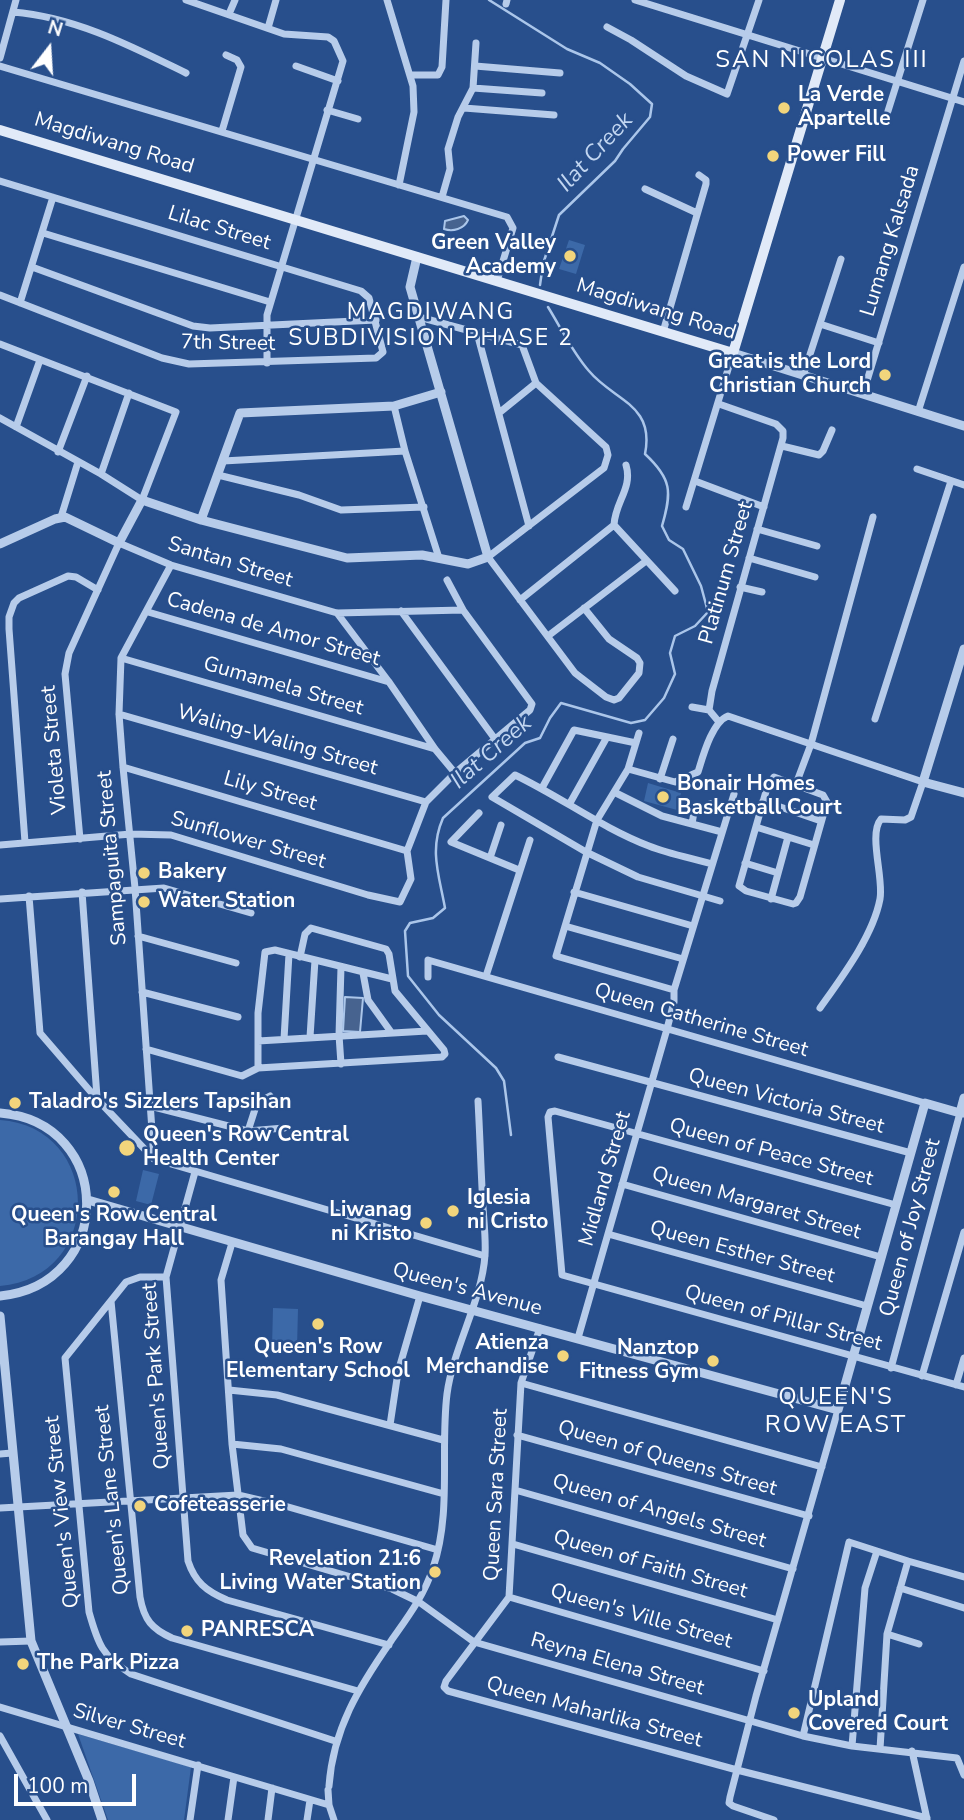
<!DOCTYPE html>
<style>
body{margin:0}
#map{position:relative;width:964px;height:1820px;overflow:hidden;background:#284f8c;font-family:"Nunito Sans",sans-serif}
canvas{display:block}
.north{position:absolute;left:14px;top:14px;width:70px;height:70px;-webkit-text-stroke:5px #284f8c;paint-order:stroke;rotate:17deg;font-size:19px;font-weight:700;line-height:28px;text-align:center;color:#fff}
.north::after{content:'';display:block;margin:auto;width:24px;height:32px;background:#fff;clip-path:polygon(50% 0,100% 100%,50% 72%,0 100%)}
.scale{position:absolute;left:14px;top:1774px;width:122px;height:32px;box-sizing:border-box;border:4px solid #fff;border-top:0;padding-left:9px;font-size:21px;line-height:24px;white-space:nowrap;color:#fff;-webkit-text-stroke:5px #284f8c;paint-order:stroke}
</style>
<div id="map">
<canvas width="964" height="1820"></canvas>
<div class="north">N</div>
<div class="scale">100 m</div>
</div>
<script>
const ctx = document.querySelector('canvas').getContext('2d');
ctx.lineJoin = 'round';
function fill(path, color) { ctx.fillStyle = color; ctx.fill(path, 'evenodd'); }
function stroke(path, color, width, dash) { ctx.strokeStyle = color; ctx.lineWidth = width; ctx.lineCap = dash ? 'butt' : 'round'; ctx.setLineDash(dash || []); ctx.stroke(path); }
function write(font, color, halo, rows, align = 'center') {
  ctx.font = font + ' "Nunito Sans",sans-serif'; ctx.lineWidth = 5; ctx.setLineDash([]); ctx.textBaseline = 'middle'; ctx.strokeStyle = halo; ctx.fillStyle = color; for (const [text, x, y, turn = 0] of rows) {
    ctx.save(); ctx.translate(x, y); ctx.rotate((+turn || 0) * Math.PI / 180); ctx.textAlign = isNaN(turn) ? turn : align; if (halo) ctx.strokeText(text, 0, 0); ctx.fillText(text, 0, 0); ctx.restore();
  }
}
const green = new Path2D(`
 M569,240L585,245L576,274L559,269Z
 M648,783L681,793L677,810L644,801Z
 M0,1120C103,1127 105,1277 0,1286Z
 M143,1170L159,1174L151,1205L136,1201Z
 M273,1308L298,1309L297,1348L272,1347Z
 M78,1734L191,1767L184,1820H108Z`);
const water = new Path2D(`
 M464,216L468,220C464,229 453,232 444,229L445,221Z
 M345,997L363,998L360,1032L343,1031Z`);
const stream = new Path2D(`
 M489,0L567,49L600,63L630,84L652,104L650,117L623,149L615,161L559,215L543,264L540,285
 M511,1135L504,1081L496,1068L439,1015L408,976L405,931L410,923L433,918L445,908C439,875 429,850 443,818L525,743L540,738L550,718L561,703L631,723L645,720L664,698L675,674L670,653L675,636L695,626L708,612L701,586L683,549L669,540L662,526C672,492 672,479 645,454C655,404 614,401 589,371C573,353 561,328 548,307`);
const minor = new Path2D(`
 M186,0L284,34L328,37L334,41L343,61L267,315V363
 M387,0L413,86L414,112L399,185
 M635,0L964,102
 M506,4L507,0
 M13,12C75,17 131,46 186,73
 M229,14L235,0
 M607,27L631,40L686,76L727,94L759,0
 M268,28L276,0
 M0,58L16,0
 M0,66L507,217L513,228L497,281
 M296,66L338,81
 M475,66L560,73
 M411,75H438L442,67L446,0
 M473,88L542,93
 M464,108L554,115
 M327,110L358,119
 M888,111L923,0
 M222,131L241,67L237,60L226,55
 M0,181L361,291L369,298L383,352L376,358L189,364L162,358L0,295
 M645,189L697,213
 M442,197L450,169L448,149L458,117L473,88L476,43
 M43,233L270,302
 M32,267L193,326L210,328L376,320
 M20,303L53,197
 M419,317L522,345L536,383L606,447L608,455L604,468L488,557L575,673L606,697L614,700L619,698L639,673L640,663L637,658L609,639L584,608
 M820,324L879,343
 M663,332L706,184V180L699,175
 M477,333L529,526
 M0,344L176,412L142,500L101,474L0,418
 M803,376L841,259
 M863,394L964,61
 M394,406L405,451L439,558
 M918,412L964,267
 M499,413L536,383
 M16,427L40,360
 M782,446L819,455L823,451L832,430
 M58,452L87,376
 M223,461L405,451
 M917,469L964,485
 M101,474L129,393
 M218,475L299,495L341,510L424,507
 M695,481L764,507
 M686,507L733,353
 M61,517L78,462
 M614,525L675,591
 M757,529L817,546
 M749,558L815,577
 M740,587L762,592
 M520,600L614,525C615,502 633,488 626,465
 M401,611L495,739
 M148,612L389,682
 M337,613L389,682L435,749L455,773
 M548,636L646,561
 M121,658L435,749
 M692,707L709,710
 M119,714L426,802
 M875,719L951,481
 M719,722L709,710L712,691L783,438V431L776,424L719,404
 M639,733L628,769L597,820L556,956L674,990
 M123,767L407,851
 M628,769L675,782L698,772C703,756 712,722 728,716L923,782L911,817L905,820L881,819C868,834 884,878 880,899C873,936 842,977 820,1008
 M774,777L823,795L827,802L800,897L796,903L793,904L746,891L739,886L767,788Z
 M660,779L673,739
 M796,784L811,744L873,517
 M542,788L574,730L636,743
 M614,792L662,816L722,832
 M763,801L821,821
 M570,803L607,737
 M479,813L451,842L519,870
 M692,824L694,812L710,804
 M756,827L814,845
 M80,839L65,674L69,653L119,543L171,565L337,613L463,610
 M25,842L9,629V617L14,603L19,598L68,576L76,577L98,590
 M0,845L131,834L171,835L368,895L400,902L411,879L407,851L426,802L455,773L530,710L532,704L463,610L447,580
 M490,858L501,825
 M745,863L778,873
 M712,864C691,858 669,854 649,846C602,828 561,797 515,775L492,797L586,852L638,877L720,901
 M82,892L97,1097
 M574,892L693,926
 M29,896L40,1033L97,1099L154,1159L485,1256
 M0,899L164,888L251,913
 M771,899L788,837
 M565,926L683,959
 M138,936L236,963
 M363,973L368,1000L391,1032
 M486,976L530,840
 M428,977V960L925,1103
 M142,992L238,1017
 M310,1037L315,960
 M284,1039L289,954
 M258,1041L427,1031
 M146,1049L242,1076L258,1068L442,1057L445,1054L444,1050L395,991L389,954L386,949L311,928L305,934L300,957
 M558,1057L911,1153
 M341,1064L339,1035L341,967
 M258,1068V1013L265,952L275,950L392,979
 M150,1106L248,1131L284,1128
 M248,1131L257,1103L270,1096
 M154,1159L135,888L123,767L119,714L121,658L171,565
 M195,1172L166,1277L188,1561C195,1582 206,1591 227,1600L389,1645
 M622,1184L881,1257
 M896,1205L555,1111L550,1112L548,1117L562,1275L964,1387
 M608,1234L867,1306
 M232,1243L221,1280L232,1444L243,1535L252,1548L392,1589L419,1602L474,1642L803,1736L852,1746L957,1758L964,1775
 M166,1277H140L126,1282L65,1358L89,1612C98,1644 102,1656 131,1674L335,1741
 M111,1301L140,1597C144,1620 152,1629 172,1638L358,1691
 M540,1328L521,1383L509,1597L446,1681L444,1687L448,1691L737,1770L927,1818
 M578,1338L667,1029L674,1002V990L734,794
 M891,1368L960,1113L963,1114
 M922,1376L964,1232
 M521,1383L822,1467
 M956,1385L964,1358
 M229,1390L277,1395L443,1440
 M390,1425L398,1372L420,1296
 M517,1435L809,1516
 M232,1444L281,1449L444,1494
 M0,1454L12,1453
 M515,1490L793,1569
 M0,1508L238,1495L285,1506L438,1550
 M513,1544L778,1620
 M908,1561L964,1577
 M900,1588L964,1608
 M509,1597L764,1671
 M887,1634L919,1644
 M0,1642L31,1641
 M0,1707L329,1805
 M0,1736L47,1820
 M803,1736L849,1542L908,1561L887,1634L880,1749
 M852,1746L865,1588L877,1551
 M912,1751L927,1819
 M329,1786C333,1729 359,1687 391,1641C407,1618 424,1596 433,1568C452,1512 440,1451 447,1394C453,1348 482,1301 485,1255C486,1240 484,1223 483,1207C481,1172 480,1137 478,1101
 M328,1790L329,1805L334,1820
 M190,1820L198,1765
 M228,1820L234,1777
 M268,1820L272,1788
 M307,1820L310,1800
 M774,1820L733,1806L729,1803L730,1797L756,1696L838,1410`);
const tertiary = new Path2D(`
 M733,353L964,426
 M201,520L240,413L394,406L441,392
 M0,544L55,519L65,517L119,543L142,500L201,520L347,558L422,555L468,564L488,557L410,287L417,257
 M964,649L923,782L964,793
 M0,1113C115,1122 116,1284 0,1296
 M88,1200L420,1296L838,1410L925,1103L960,1113L964,1098
 M0,1316L31,1641L89,1781L102,1820`);
const secondary = new Path2D(`
 M0,130L733,353L840,0`);
const markers = [
 [784,108,7,"#f2d57c"],
 [773,156,7,"#f2d57c"],
 [570,256,7,"#f2d57c"],
 [885,375,7,"#f2d57c"],
 [663,797,7,"#f2d57c"],
 [144,873,7,"#f2d57c"],
 [144,902,7,"#f2d57c"],
 [15,1103,7,"#f2d57c"],
 [127,1148,9,"#f2d57c"],
 [114,1192,7,"#f2d57c"],
 [453,1211,7,"#f2d57c"],
 [426,1223,7,"#f2d57c"],
 [318,1324,7,"#f2d57c"],
 [563,1356,7,"#f2d57c"],
 [713,1361,7,"#f2d57c"],
 [140,1506,7,"#f2d57c"],
 [435,1572,7,"#f2d57c"],
 [187,1631,7,"#f2d57c"],
 [23,1664,7,"#f2d57c"],
 [794,1713,7,"#f2d57c"]
];
const poiNames = [
 ["La Verde",798,96],
 ["Apartelle",798,120],
 ["Power Fill",787,156],
 ["Green Valley",556,244,"right"],
 ["Academy",556,268,"right"],
 ["Great is the Lord",871,363,"right"],
 ["Christian Church",871,387,"right"],
 ["Bonair Homes",677,785],
 ["Basketball Court",677,809],
 ["Bakery",158,873],
 ["Water Station",158,902],
 ["Taladro's Sizzlers Tapsihan",29,1103],
 ["Queen's Row Central",143,1136],
 ["Health Center",143,1160],
 ["Iglesia",467,1199],
 ["ni Cristo",467,1223],
 ["Liwanag",412,1211,"right"],
 ["ni Kristo",412,1235,"right"],
 ["Queen's Row Central",114,1216,"center"],
 ["Barangay Hall",114,1240,"center"],
 ["Atienza",549,1344,"right"],
 ["Merchandise",549,1368,"right"],
 ["Queen's Row",318,1348,"center"],
 ["Elementary School",318,1372,"center"],
 ["Nanztop",699,1349,"right"],
 ["Fitness Gym",699,1373,"right"],
 ["Cofeteasserie",154,1506],
 ["Revelation 21:6",421,1560,"right"],
 ["Living Water Station",421,1584,"right"],
 ["PANRESCA",201,1631],
 ["The Park Pizza",37,1664],
 ["Upland",808,1701],
 ["Covered Court",808,1725]
];
const streetNames = [
 ["Magdiwang Road",114,144,17],
 ["Lilac Street",219,229,17],
 ["Lumang Kalsada",891,241,-73],
 ["Magdiwang Road",656,310,17],
 ["7th Street",228,344,1],
 ["Santan Street",230,563,17],
 ["Platinum Street",727,573,-74],
 ["Cadena de Amor Street",273,630,16],
 ["Gumamela Street",283,687,16],
 ["Waling-Waling Street",277,741,16],
 ["Violeta Street",55,750,-95],
 ["Lily Street",270,792,16],
 ["Sunflower Street",248,841,16],
 ["Sampaguita Street",113,858,-95],
 ["Queen Catherine Street",701,1021,16],
 ["Queen Victoria Street",786,1102,15],
 ["Queen of Peace Street",771,1153,15],
 ["Midland Street",606,1179,-74],
 ["Queen Margaret Street",756,1204,16],
 ["Queen of Joy Street",911,1228,-75],
 ["Queen Esther Street",742,1253,15],
 ["Queen's Avenue",467,1290,15],
 ["Queen of Pillar Street",783,1319,15],
 ["Queen's Park Street",157,1376,-94],
 ["Queen of Queens Street",667,1459,16],
 ["Queen Sara Street",497,1495,-87],
 ["Queen's Lane Street",113,1500,-96],
 ["Queen's View Street",63,1512,-96],
 ["Queen of Angels Street",659,1512,16],
 ["Queen of Faith Street",650,1565,16],
 ["Queen's Ville Street",641,1617,16],
 ["Reyna Elena Street",617,1665,16],
 ["Queen Maharlika Street",594,1713,15],
 ["Silver Street",129,1727,16]
];
const waterNames = [
 ["Ilat Creek",596,153,-47],
 ["Ilat Creek",492,753,-41]
];
const neighbourhoodNames = [
 ["MAGDIWANG",431,313],
 ["SUBDIVISION PHASE 2",431,339]
];
const quarterNames = [
 ["SAN NICOLAS III",822,61],
 ["QUEEN'S",836,1398],
 ["ROW EAST",836,1426]
];
fill(green, '#3c69a8');
fill(water, '#47638f');
stroke(water, '#abc6ea', 2);
stroke(stream, '#abc6ea', 2.5);
stroke(minor, '#b7ccea', 7);
stroke(tertiary, '#b7ccea', 9);
stroke(secondary, '#e1eaf8', 10);
for (const [x, y, r, color] of markers) { const dot = new Path2D(); dot.arc(x, y, r, 0, 2 * Math.PI); ctx.fillStyle = color; ctx.fill(dot); stroke(dot, '#284f8c', 2.5); }
write('bold 21px', '#fff', '#284f8c', poiNames, 'left');
write('21px', '#fff', '#284f8c', streetNames);
write('italic 23px', '#c2d6f1', '#284f8c', waterNames);
ctx.letterSpacing = '2px';
write('23px', '#fff', '#284f8c', neighbourhoodNames);
ctx.letterSpacing = '0px';
ctx.letterSpacing = '2px';
write('24px', '#fff', '#284f8c', quarterNames);
ctx.letterSpacing = '0px';
</script>
